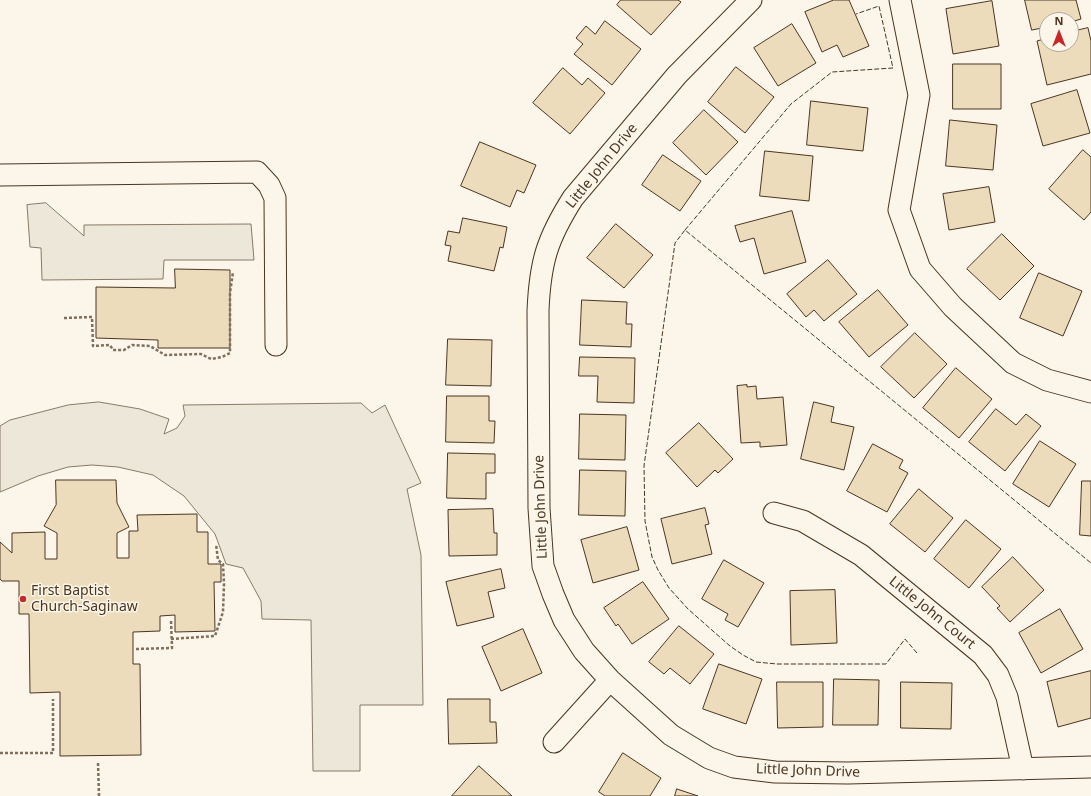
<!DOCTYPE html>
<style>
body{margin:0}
#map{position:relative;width:1091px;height:796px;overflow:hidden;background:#fbf6e9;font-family:"Noto Sans",sans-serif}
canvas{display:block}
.north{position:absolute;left:1039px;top:12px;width:40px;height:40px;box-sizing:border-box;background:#fbf6e9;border:1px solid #b4a999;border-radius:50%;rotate:0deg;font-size:11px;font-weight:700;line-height:16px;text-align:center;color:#4a3520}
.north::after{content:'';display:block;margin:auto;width:14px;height:18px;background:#c62828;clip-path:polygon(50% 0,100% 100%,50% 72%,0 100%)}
</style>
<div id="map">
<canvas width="1091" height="796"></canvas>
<div class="north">N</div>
</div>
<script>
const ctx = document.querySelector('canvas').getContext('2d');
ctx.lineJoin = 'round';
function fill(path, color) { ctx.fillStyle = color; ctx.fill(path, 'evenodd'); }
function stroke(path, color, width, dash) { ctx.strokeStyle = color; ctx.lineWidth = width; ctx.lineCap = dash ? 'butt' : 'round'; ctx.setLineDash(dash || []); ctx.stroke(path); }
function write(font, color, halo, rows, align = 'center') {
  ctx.font = font + ' "Noto Sans",sans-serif'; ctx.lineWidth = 3; ctx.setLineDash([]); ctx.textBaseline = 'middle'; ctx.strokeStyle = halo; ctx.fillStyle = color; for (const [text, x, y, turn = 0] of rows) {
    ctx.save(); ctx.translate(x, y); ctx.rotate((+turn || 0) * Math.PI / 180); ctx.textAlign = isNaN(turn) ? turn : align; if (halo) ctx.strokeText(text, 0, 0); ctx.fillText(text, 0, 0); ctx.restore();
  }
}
const parking = new Path2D(`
 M46,203L84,236V225L251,224L254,260H164L163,279L42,280L41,248L30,247L27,205Z
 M99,402L140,409L169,419L164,434L177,428L185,416L183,405L361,403L372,413L385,405L421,483L407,489L421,555L423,705H360V771H313L311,620L262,619L261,601L243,568L226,564L215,534L184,496L153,475L118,467L92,465L68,467L38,476L0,492V426L10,420L68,405Z`);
const building = new Path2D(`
 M621,0H678L681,2L651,35L617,5Z
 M834,0H849L869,46L843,57L837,45L822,52L805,12Z
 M1025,0H1076L1081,19L1071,22V20H1047V27L1032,30Z
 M992,1L999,46L953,54L946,9Z
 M605,21L641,49L612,85L574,54L583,44L576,38L586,26L595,34Z
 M792,24L816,63L778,86L754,48Z
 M1088,28L1091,41V74L1047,85L1037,41L1047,38V44H1071V32Z
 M953,64H1001V109H953Z
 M736,67L774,97L745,133L708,102Z
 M563,68L582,85L588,78L605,93L570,134L533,103Z
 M1077,90L1090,133L1043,146L1031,104Z
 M811,101L868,108L863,151L807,145Z
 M704,110L738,142L706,175L673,143Z
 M950,120L997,125L993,170L946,166Z
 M480,142L536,165L524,193L517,190L510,207L461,186Z
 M1083,150L1091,157V212L1084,220L1049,189Z
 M765,151L813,156L809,201L760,196Z
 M663,155L701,181L680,211L642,185Z
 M989,187L995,222L949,230L943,194Z
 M792,211L806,262L764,274L754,238L740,242L735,226Z
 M463,218L507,227L503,248L500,247L494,271L448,261L451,246L445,245L448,231L459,233Z
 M616,224L653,255L624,288L587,258Z
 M1002,234L1034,266L1000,300L967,269Z
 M828,260L857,294L824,321L814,310L806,317L787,294Z
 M175,269L230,270V348H158V340L96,338V287L175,288Z
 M1039,273L1082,291L1063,336L1020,318Z
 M878,290L908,325L869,357L839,322Z
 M582,300L627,302L626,324H632L631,347L580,345Z
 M915,333L947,364L914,398L881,367Z
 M448,339L492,340L491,386L446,385Z
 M580,357L635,358L634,403L597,402L598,376H579Z
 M956,368L992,399L959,438L923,408Z
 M747,385V387L756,386L757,399L783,397L787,445L760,447V442L741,443L737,386Z
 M447,396H489V421H495L494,443L446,442Z
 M814,402L834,407L831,422L854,427L844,470L801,459Z
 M996,409L1016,425L1026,414L1041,426L1005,471L969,442Z
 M580,414L626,415L625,460L579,459Z
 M699,423L733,459L718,473L715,470L697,487L666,453Z
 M1040,441L1076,464L1049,507L1013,484Z
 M873,444L903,460L899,468L908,473L887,512L847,491Z
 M448,453L495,454V473H486V499L447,498Z
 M580,470L626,471L625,516L579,515Z
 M56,480H116L117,503L129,527L117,533V558H129V531H138L137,515L197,514V532H208V564H221V582H214L215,631L175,632V615L160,616V631L133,632V664H140L141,755L60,756V692L30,693L29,614H19V581H2L0,579V542L12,553V533L45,532V559H57V533L44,526L56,505Z
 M1082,481H1091V536L1080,535Z
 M919,489L953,518L925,552L890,524Z
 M705,508L709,524L705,525L712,554L672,564L661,519Z
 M493,509L494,533H497V555L449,556L448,510Z
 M966,520L1001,549L969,588L934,559Z
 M627,527L639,570L593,583L581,540Z
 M1013,557L1044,590L1010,622L997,608L1000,606L982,587Z
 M724,560L764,583L738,627L725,620L728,614L702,599Z
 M501,569L505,588L488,592L494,617L457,626L446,582Z
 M643,582L669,619L632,644L618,624L616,626L604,608Z
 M835,590L837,643L791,645L790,591Z
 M1060,609L1083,649L1041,673L1019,633Z
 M679,626L714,654L690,684L670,668L664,674L649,662Z
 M523,629L542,673L501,691L482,647Z
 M719,664L762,679L746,724L703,709Z
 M1091,671V718L1058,727L1047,682Z
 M834,679L879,680L878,725H833Z
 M777,682H823V727L778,728Z
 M901,682L952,683L951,729L901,728Z
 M448,699H490V722H496L497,743L449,744Z
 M623,753L661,778L650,796H605L599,792Z
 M479,766L512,796H452Z
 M677,789L698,796H675Z`);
const path = new Path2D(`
 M64,318L92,317L93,346L110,345L113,350H124L132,345L150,346L165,355L201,354L211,359L222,357L230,353V293L233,272
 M171,639L215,636L223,612L224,584L223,564L218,560L216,544
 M136,649L172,648L171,620
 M0,753H53V699
 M98,763L99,796`);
const minor = new Path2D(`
 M751,0L677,75L573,198C547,239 540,262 538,311L539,508L543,566L553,594L564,620L584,651L610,680L671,735L709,758L734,767L775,772L848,773L1091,767
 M900,0L919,95L899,210L920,269L953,307L1013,363L1047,380L1091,392
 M0,175L257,172L269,185L275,198L276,345
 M774,513L803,521L861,555L983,655L998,675L1007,697L1023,769
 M554,742L610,680`);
const fence = new Path2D(`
 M685,230L791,104L832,72L893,68L879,6L856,14
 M917,653L905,639L886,664H777L756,662L743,655L730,646L688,609L669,588L658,570L652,557L645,521L644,466L675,243L685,230L1091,563`);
const markers = [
 [23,599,4,"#c62828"]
];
const streetNames = [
 ["Little John Drive",602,166,-51],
 ["Little John Drive",541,507,-92],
 ["Little John Court",932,613,39],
 ["Little John Drive",808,771,2]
];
const poiNames = [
 ["First Baptist",31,591],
 ["Church-Saginaw",31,607]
];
fill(parking, '#ede7d9');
stroke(parking, '#887966', 1);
fill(building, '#ecdcbc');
stroke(building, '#4a3520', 1);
stroke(minor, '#4a3520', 23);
stroke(path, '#7f6f5c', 2.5, [3, 2]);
stroke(minor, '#fbf6e9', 21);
stroke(fence, '#4a3520', 1, [5, 2]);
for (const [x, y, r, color] of markers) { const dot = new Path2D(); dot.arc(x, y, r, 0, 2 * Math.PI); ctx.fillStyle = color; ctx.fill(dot); stroke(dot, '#fbf6e9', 1.5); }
write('14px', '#4a3520', '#fbf6e9', streetNames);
write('14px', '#4a3520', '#fbf6e9', poiNames, 'left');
</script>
